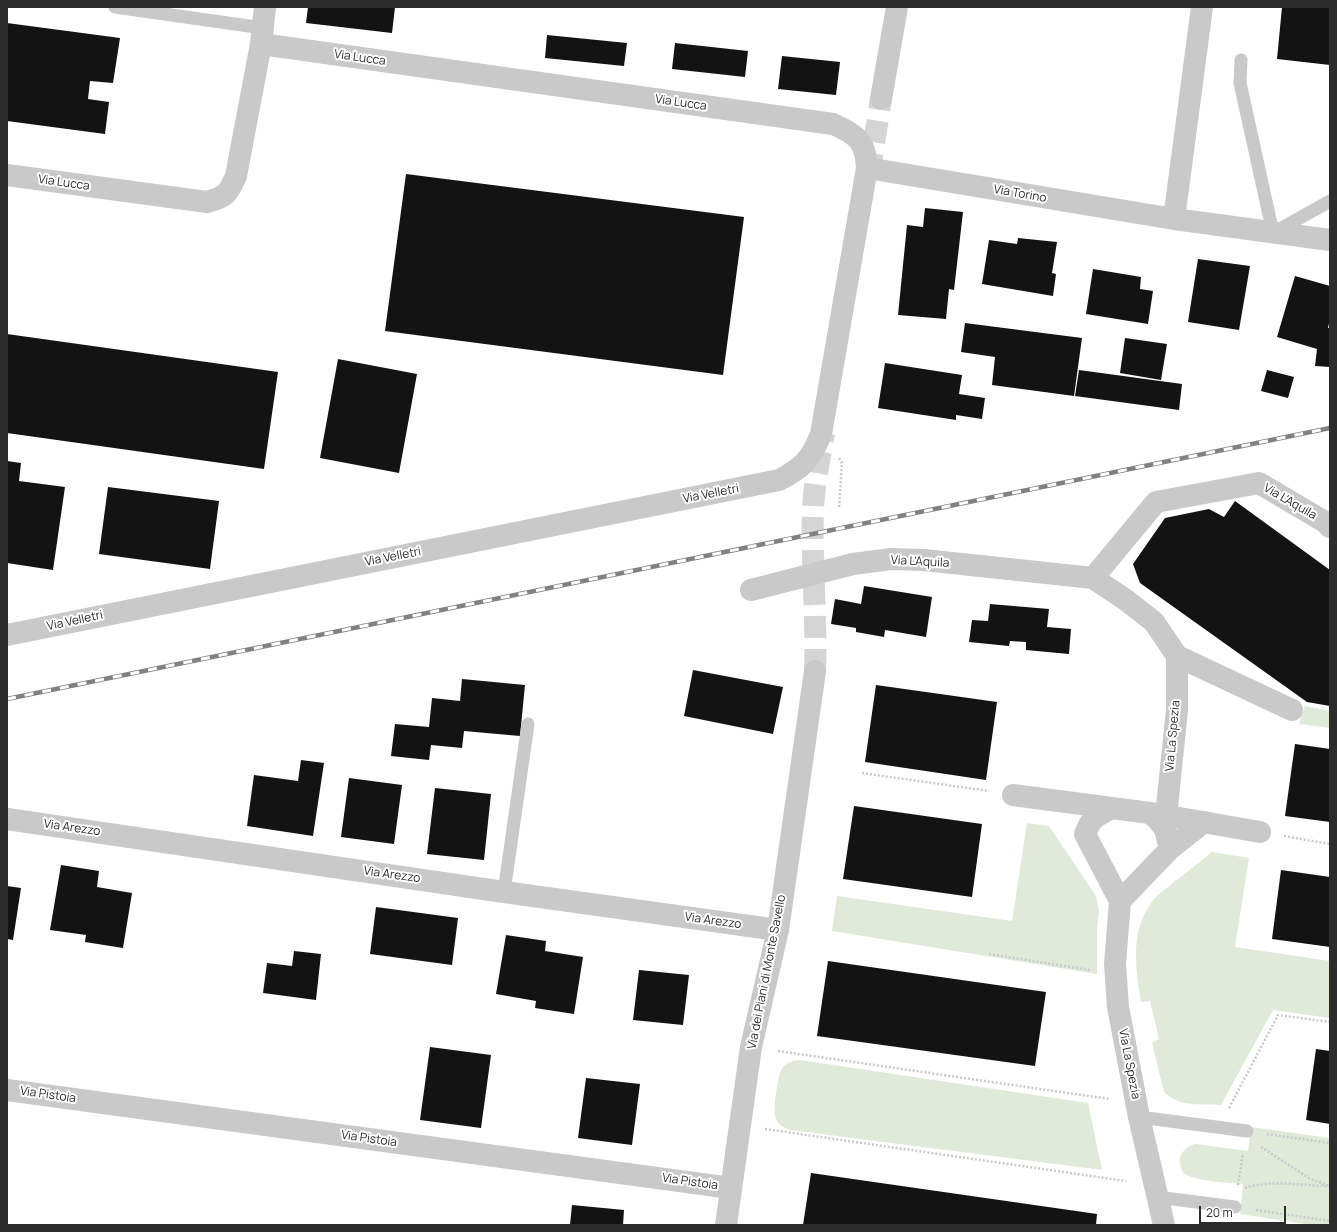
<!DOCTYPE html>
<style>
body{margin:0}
#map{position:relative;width:1337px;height:1232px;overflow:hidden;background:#fff;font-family:Manrope,sans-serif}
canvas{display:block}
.frame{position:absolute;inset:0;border:8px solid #2c2c2c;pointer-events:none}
.scale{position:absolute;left:1199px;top:1206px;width:87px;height:18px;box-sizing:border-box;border:2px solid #2c2c2c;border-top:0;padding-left:5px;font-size:12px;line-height:14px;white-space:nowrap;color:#2c2c2c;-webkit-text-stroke:3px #fff;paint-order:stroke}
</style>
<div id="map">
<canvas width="1337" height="1232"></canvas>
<div class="frame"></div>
<div class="scale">20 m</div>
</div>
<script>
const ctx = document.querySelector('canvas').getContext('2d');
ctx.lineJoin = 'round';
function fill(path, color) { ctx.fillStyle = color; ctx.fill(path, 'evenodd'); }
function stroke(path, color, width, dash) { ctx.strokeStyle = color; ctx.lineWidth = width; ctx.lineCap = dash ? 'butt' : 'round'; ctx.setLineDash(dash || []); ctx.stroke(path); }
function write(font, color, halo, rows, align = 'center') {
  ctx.font = font + ' Manrope,sans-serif'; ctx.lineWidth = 4; ctx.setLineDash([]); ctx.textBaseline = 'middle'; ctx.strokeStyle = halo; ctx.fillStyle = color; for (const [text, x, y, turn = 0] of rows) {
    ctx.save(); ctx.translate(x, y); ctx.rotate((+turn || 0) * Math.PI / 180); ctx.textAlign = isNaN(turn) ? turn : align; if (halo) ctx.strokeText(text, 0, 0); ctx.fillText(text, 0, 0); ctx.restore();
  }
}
const green = new Path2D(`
 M1305,706L1330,711V728L1299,724Z
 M1027,823L1049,826L1096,896L1099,911L1097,929V974L832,931L837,896L1012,921Z
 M1212,852L1249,858L1235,947L1330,961V1018L1273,1010L1221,1105C1202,1104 1178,1107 1164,1092L1152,1043L1159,1039L1150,1001L1141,1002C1136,970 1130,935 1149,906C1155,896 1166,889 1175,881C1188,871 1200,862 1212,852Z
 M800,1060L1088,1103L1102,1170L790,1130C782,1127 777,1124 775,1116C773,1109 778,1072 783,1067C788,1062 793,1061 800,1060Z
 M1251,1127L1330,1138V1225H1311L1240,1214L1243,1184C1230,1183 1193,1181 1184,1173C1180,1169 1180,1164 1180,1158C1183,1150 1187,1146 1196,1144L1248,1151Z`);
const building = new Path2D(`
 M308,7H395L392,33L306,23Z
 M1282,7H1330V65L1277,59Z
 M7,23L120,38L113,83L90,81L88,99L109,102L105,134L7,121Z
 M547,35L627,43L624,66L545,58Z
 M675,43L748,51L745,77L672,69Z
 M782,56L840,62L836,95L778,89Z
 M406,174L744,217L723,375L385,331Z
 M925,208L963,212L954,290L949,289L946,319L898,315L907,225L923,227Z
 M1018,238L1057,242L1052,273L1056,274L1053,296L982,284L989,240L1017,244Z
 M1198,259L1250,266L1239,330L1188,322Z
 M1093,269L1141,277L1140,289L1153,291L1148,324L1086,314Z
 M1295,276L1330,286V319L1328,328H1330V367L1315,366L1317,349L1277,337Z
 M965,323L1082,338L1074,396L992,385L995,357L961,352Z
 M7,334L278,372L264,469L7,433Z
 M1125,338L1167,344L1161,380L1120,373Z
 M338,359L417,374L399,473L320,458Z
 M885,363L962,375L959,394L985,398L982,419L956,415V420L878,408Z
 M1079,370L1182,384L1179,410L1075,396Z
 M1267,370L1294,377L1288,398L1261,391Z
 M7,461L21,463L19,481L65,487L53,570L7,563Z
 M108,487L219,501L210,569L99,554Z
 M1235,501L1330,570V706L1307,702L1140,583L1133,564L1165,518L1209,509L1224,517Z
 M864,586L932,597L926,637L885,630L884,637L856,632V628L831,624L835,599L861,604Z
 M990,604L1049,609L1047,627L1071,629L1069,654L1026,650V642L1010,641L1009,646L969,642L972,620L988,621Z
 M693,670L783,687L773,734L684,716Z
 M462,679L525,685L520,736L464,731L462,748L431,745L429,760L391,756L395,724L429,727L432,698L460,701Z
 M876,685L997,702L986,780L865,762Z
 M1295,744L1330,749V822L1285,816Z
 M301,760L324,763L313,836L247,826L254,775L298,781Z
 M349,778L402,785L394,844L341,837Z
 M435,788L491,794L484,860L427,854Z
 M854,806L982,824L972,897L843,879Z
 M61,865L99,871L97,887L132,893L123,948L85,942L86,935L50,930Z
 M1281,870L1330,877V947L1272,939Z
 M7,886L21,888L13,940L7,939Z
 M376,907L458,918L452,965L370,954Z
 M506,935L546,941L545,951L583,957L574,1014L535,1008L536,1001L496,994Z
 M294,951L321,954L316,1000L263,993L267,963L292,966Z
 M828,961L1046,992L1035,1066L817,1036Z
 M639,970L689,975L683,1025L633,1020Z
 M430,1047L491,1055L481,1128L420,1120Z
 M1316,1049L1330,1051V1124L1306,1120Z
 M586,1078L640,1084L632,1145L578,1138Z
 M811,1173L1097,1214L1096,1225H803Z
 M572,1205L624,1210L623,1225H570Z`);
const tertiaryTunnel = new Path2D(`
 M869,175L881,99
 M815,671C817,617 811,563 813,509C814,483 820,458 824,433`);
const path = new Path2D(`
 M839,458L842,463L839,508
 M862,773L989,791
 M1284,836L1330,844
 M989,954L1090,970
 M778,1051L1109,1099
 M1229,1108L1278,1015L1330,1022
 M765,1129L1126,1181
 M1267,1134L1330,1143
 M1261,1147L1309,1178L1329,1186
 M1238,1185L1243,1153
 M1245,1188C1270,1180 1300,1185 1326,1186
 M1256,1210L1330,1221`);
const service = new Path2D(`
 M115,7L263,28
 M1241,60L1240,83L1273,233L1330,201
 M504,892L528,724
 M1139,1117L1247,1131
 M1157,1197L1235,1207`);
const minor = new Path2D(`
 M261,44L265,7
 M867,168L1174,219L1330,240
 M7,175L207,202C226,197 228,194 236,176L261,44L833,124C856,134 866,141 867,168L821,434C811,459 803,468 779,480L7,635
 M1174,219L1202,7
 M1093,578L1126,600L1154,622L1177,656L1292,710
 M751,590L853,564L891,559L924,560L1093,578L1156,502L1259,483L1325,522L1330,527
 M1013,795L1112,808
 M1151,813L1260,832
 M1166,816L1177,710V656
 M7,819L504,892L778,930
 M1170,849L1204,822
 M1120,901L1170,849L1165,829L1158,820L1150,813L1112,808L1094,818L1089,825L1085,834L1120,901L1115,964L1118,1007L1139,1117L1164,1225
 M7,1090L731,1188`);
const tertiary = new Path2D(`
 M881,99L897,7
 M726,1225L751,1047L778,930L815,671`);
const rail = new Path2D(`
 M7,699L1330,428`);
const streetNames = [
 ["Via Lucca",360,58,8],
 ["Via Lucca",681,103,8],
 ["Via Lucca",64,183,8],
 ["Via Torino",1020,194,10],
 ["Via Velletri",711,494,-11],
 ["Via L'Aquila",1290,502,30],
 ["Via Velletri",393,557,-11],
 ["Via L'Aquila",920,562,3],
 ["Via Velletri",75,621,-12],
 ["Via La Spezia",1173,736,-85],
 ["Via Arezzo",72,828,8],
 ["Via Arezzo",392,875,8],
 ["Via Arezzo",713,921,8],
 ["Via dei Piani di Monte Savello",767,972,-79],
 ["Via La Spezia",1129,1064,79],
 ["Via Pistoia",48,1095,8],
 ["Via Pistoia",369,1139,8],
 ["Via Pistoia",690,1182,8]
];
fill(green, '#e0ead9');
fill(building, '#131313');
stroke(tertiaryTunnel, '#d5d5d5', 22, [22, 11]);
stroke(path, '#c9c9c9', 2.5, [2, 2]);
stroke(service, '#c9c9c9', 13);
stroke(minor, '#c9c9c9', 22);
stroke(tertiary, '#c9c9c9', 22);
stroke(rail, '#818181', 4.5);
stroke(rail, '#fff', 3, [9]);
write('12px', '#2c2c2c', '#fff', streetNames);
</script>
